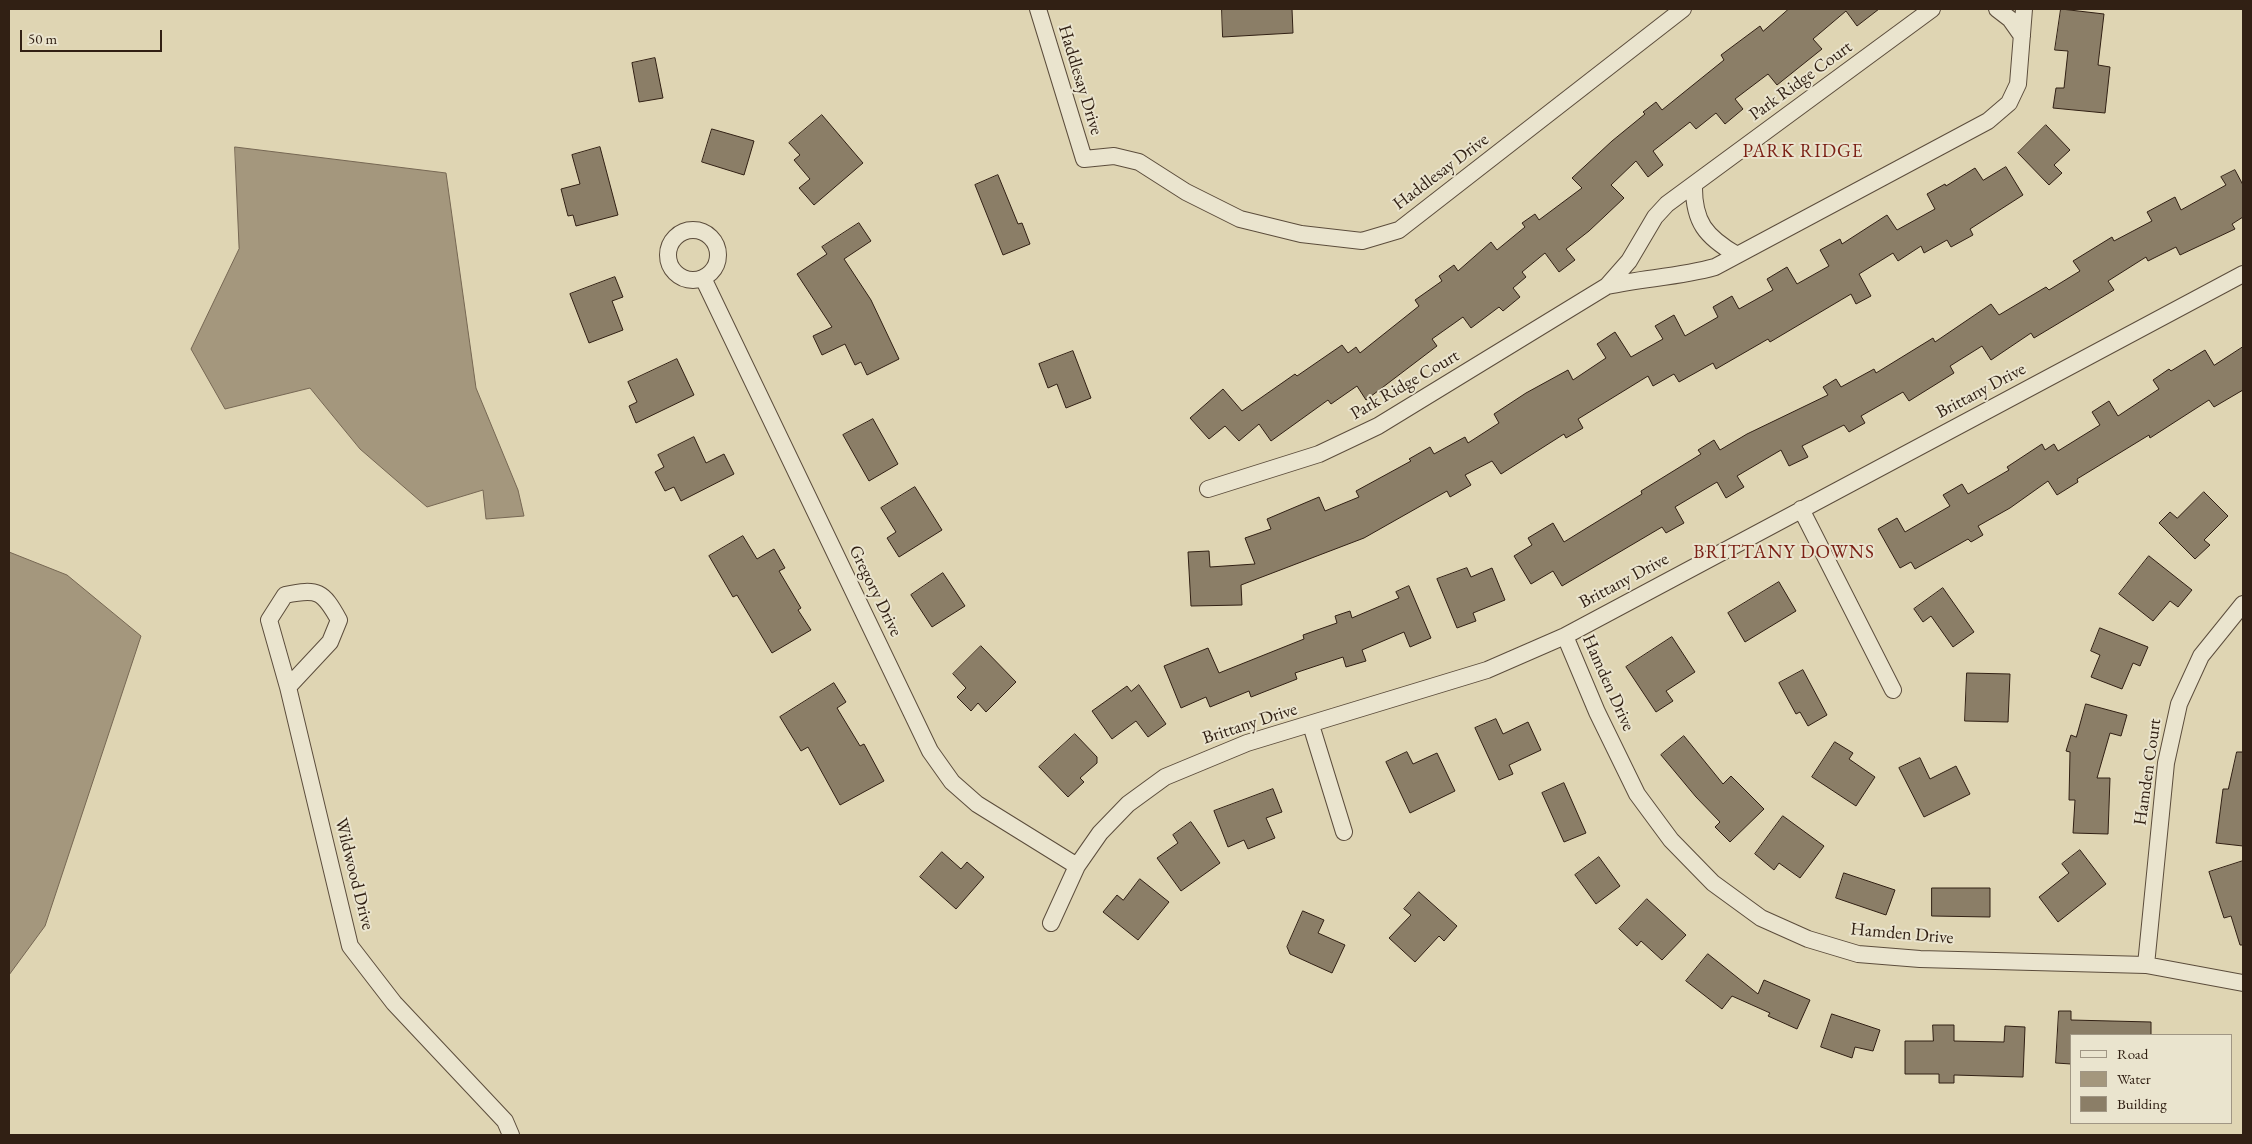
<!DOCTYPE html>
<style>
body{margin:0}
#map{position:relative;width:2252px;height:1144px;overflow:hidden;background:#dfd5b3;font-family:"EB Garamond",serif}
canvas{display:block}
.frame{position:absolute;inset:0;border:10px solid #312014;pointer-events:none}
.legend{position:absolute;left:2070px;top:1034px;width:162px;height:90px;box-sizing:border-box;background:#eae4ce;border:1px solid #a09684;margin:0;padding:6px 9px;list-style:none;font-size:15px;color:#312014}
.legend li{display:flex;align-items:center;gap:10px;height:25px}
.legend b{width:25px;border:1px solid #a09684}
.scale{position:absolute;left:20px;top:30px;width:142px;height:22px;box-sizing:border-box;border:2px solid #312014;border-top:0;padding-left:6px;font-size:15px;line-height:18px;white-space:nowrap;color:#312014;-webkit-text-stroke:4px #eae4ce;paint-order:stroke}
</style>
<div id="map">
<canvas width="2252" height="1144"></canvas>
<div class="frame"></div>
<ul class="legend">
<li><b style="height:6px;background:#eae4ce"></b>Road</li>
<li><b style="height:14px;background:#a4977d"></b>Water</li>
<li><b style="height:14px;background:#8b7e67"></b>Building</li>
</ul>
<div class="scale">50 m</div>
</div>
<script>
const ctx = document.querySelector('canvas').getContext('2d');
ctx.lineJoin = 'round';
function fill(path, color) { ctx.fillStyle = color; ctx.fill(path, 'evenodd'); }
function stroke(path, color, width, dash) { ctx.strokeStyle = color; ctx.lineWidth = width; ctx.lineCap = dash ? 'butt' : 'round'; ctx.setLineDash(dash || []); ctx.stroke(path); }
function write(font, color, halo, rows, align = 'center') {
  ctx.font = font + ' "EB Garamond",serif'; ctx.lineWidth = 4; ctx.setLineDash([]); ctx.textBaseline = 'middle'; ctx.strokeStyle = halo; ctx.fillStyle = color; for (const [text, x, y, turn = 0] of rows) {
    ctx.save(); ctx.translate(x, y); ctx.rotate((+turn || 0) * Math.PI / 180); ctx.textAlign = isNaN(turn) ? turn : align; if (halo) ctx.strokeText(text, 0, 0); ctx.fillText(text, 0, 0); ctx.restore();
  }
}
const water = new Path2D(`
 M235,147L446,173L476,388L518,490L524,516L486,519L483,490L427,507L360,449L310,388L225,409L191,349L239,249Z
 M9,552L67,575L141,636L45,926L9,975Z`);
const building = new Path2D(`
 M1222,9H1292L1293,33L1223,37Z
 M1789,9H1879L1857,26L1846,11L1813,39L1822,49L1777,85L1768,74L1735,99L1743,109L1725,124L1716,113L1696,129L1690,122L1653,151L1663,165L1648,177L1636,161L1611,185L1624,198L1589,231L1566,249L1575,260L1559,272L1545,253L1522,272L1526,277L1513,288L1520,297L1503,311L1499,307L1471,328L1463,317L1432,339L1437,346L1366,400L1357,386L1331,404L1328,400L1271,441L1259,424L1239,441L1225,426L1209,439L1190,418L1223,389L1242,411L1295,374L1297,376L1342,345L1348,353L1356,347L1360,353L1419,306L1415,300L1442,281L1439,276L1454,265L1458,271L1491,242L1497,250L1525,227L1522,223L1535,214L1539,220L1582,188L1572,178L1612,141L1645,114L1643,112L1656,102L1662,110L1724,60L1721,55L1760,26L1763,31Z
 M2061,9L2104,14L2098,65L2110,67L2105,113L2053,108L2056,88H2064L2068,51L2055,50Z
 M655,58L663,98L639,102L632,63Z
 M822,115L863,163L814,205L799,188L810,179L794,160L800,155L789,143Z
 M2046,125L2070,150L2054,165L2062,173L2049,185L2018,153Z
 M712,129L754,141L744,175L702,162Z
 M600,147L618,215L576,226L573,215L568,216L561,189L580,184L572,155Z
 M2006,167L2023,195L1970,229L1973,235L1951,247L1947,240L1924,253L1921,246L1898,261L1893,253L1859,274L1871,296L1856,304L1851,294L1770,342L1768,339L1716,369L1713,363L1679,382L1674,374L1653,386L1648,376L1578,419L1583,428L1566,438L1564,434L1501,474L1492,461L1465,475L1471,485L1450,497L1447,491L1364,538L1241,585L1242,605L1191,606L1188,552L1209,551L1210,567L1255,564L1245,538L1271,529L1267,519L1319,497L1325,511L1359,497L1356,491L1411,461L1409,459L1430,447L1434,454L1465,437L1468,443L1499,423L1494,414L1526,393L1568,370L1573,380L1606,358L1597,344L1615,332L1631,357L1663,339L1655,326L1674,315L1685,336L1718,317L1713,307L1732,296L1739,309L1773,290L1767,279L1787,267L1797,284L1829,266L1820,250L1840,239L1842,244L1887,215L1897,230L1935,209L1927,194L1945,184L1946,186L1975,168L1983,180Z
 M2235,170L2243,185V217L2232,224L2235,229L2180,255L2176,247L2148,261L2146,257L2108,281L2114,290L2034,338L2031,333L1991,360L1982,346L1950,366L1954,373L1909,401L1903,392L1861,416L1865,423L1849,432L1844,425L1802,446L1808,457L1789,466L1781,450L1737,476L1744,487L1726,498L1717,482L1675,507L1684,523L1666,533L1662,527L1562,586L1553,571L1531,584L1514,556L1532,545L1528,538L1553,523L1564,542L1642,494L1641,491L1701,454L1698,450L1714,440L1720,450L1747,434L1828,395L1823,387L1836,379L1841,387L1874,369L1876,373L1933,338L1935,342L1991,304L1999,315L2046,287L2049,290L2080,271L2073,261L2112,237L2114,241L2152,221L2147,212L2175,197L2181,210L2226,185L2221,177Z
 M998,175L1018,224L1022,223L1030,244L1003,255L975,185Z
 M859,223L871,241L844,259L871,300L899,359L867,375L861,362L855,365L845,344L822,355L813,336L832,327L797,274L827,254L822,247Z
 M615,277L623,297L612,301L623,330L589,343L570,294Z
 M2243,347V390L2214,407L2209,400L2150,438L2149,435L2077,479L2078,482L2057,495L2048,481L2010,508L1978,526L1983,535L1971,542L1968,539L1915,569L1911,562L1900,568L1878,529L1897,518L1905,532L1950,506L1943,495L1962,484L1968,494L2009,470L2007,467L2042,444L2045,450L2054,444L2058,451L2100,425L2092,412L2109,401L2118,416L2159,389L2153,380L2169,369L2171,371L2205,350L2214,365Z
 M1073,351L1091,398L1066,408L1057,384L1048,388L1039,364Z
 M677,359L694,395L636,423L629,406L637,402L628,382Z
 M873,419L898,464L869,481L843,435Z
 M694,437L706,463L724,454L734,474L681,501L674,487L665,491L655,472L664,467L658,455Z
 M915,487L942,530L899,557L887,538L896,532L881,508Z
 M2204,492L2228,516L2204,540L2210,545L2195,559L2159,523L2170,512L2177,518Z
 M743,536L757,559L774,549L785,568L779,571L801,608L798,610L811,630L772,653L737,595L733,597L709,556Z
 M2149,556L2192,590L2178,607L2170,601L2153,621L2119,594Z
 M1467,568L1471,577L1492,568L1505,600L1473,613L1476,621L1457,628L1437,579Z
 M943,573L965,606L932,627L911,595Z
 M1779,582L1796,611L1745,642L1728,613Z
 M1409,586L1431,638L1410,647L1404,632L1362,650L1366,661L1346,667L1343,657L1295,673L1297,679L1251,697L1249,691L1210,707L1206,697L1181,708L1164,666L1208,648L1219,673L1304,639L1303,635L1337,623L1335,616L1350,611L1352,618L1399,598L1396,592Z
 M1943,588L1974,632L1953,647L1931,616L1923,622L1914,609Z
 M2100,628L2148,647L2140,666L2133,663L2122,689L2091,677L2100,655L2091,651Z
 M1672,637L1695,672L1666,691L1673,701L1656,712L1626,667Z
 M981,646L1016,682L986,712L978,703L971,711L957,697L966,688L953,674Z
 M1803,670L1827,715L1808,726L1800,712L1796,714L1779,683Z
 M1967,673L2010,674L2008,722L1965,721Z
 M834,683L846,702L837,708L860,746L864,744L884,781L840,805L808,747L801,751L780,717Z
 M1139,685L1166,724L1148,737L1136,721L1112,739L1092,711L1127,686L1131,691Z
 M2086,704L2127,715L2121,736L2110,733L2097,778H2110L2108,834L2073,833L2075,800H2069L2070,752L2066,751L2071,735L2076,737Z
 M1496,719L1503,734L1528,722L1541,750L1509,765L1513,774L1499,780L1475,728Z
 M1075,734L1097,757V763L1080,778L1084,782L1068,797L1039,767Z
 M1684,736L1723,784L1731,776L1764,809L1730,842L1715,827L1720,822L1696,797L1661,755Z
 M1835,742L1853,753L1849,759L1875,777L1856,806L1812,777Z
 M1407,752L1413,764L1437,753L1455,791L1410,813L1386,762Z
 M2237,752H2243V846L2216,843L2223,789H2228Z
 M1920,758L1930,779L1956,766L1970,794L1924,817L1899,768Z
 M1564,783L1586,833L1564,842L1542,793Z
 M1273,789L1282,812L1266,818L1275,838L1248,849L1244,840L1228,847L1214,811Z
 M1783,816L1824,846L1800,878L1779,863L1774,870L1755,854Z
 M1191,822L1220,863L1181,891L1157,858L1178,843L1173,835Z
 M2080,850L2106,884L2058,922L2039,897L2069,873L2062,864Z
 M942,852L961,869L967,862L984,877L956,909L920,877Z
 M1599,857L1620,886L1596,904L1575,875Z
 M2243,861V945H2240L2231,916L2224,918L2209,872Z
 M1844,873L1895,890L1886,915L1836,898Z
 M1140,879L1169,902L1138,940L1103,912L1117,895L1123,900Z
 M1932,888H1990V917L1932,916Z
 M1419,892L1457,926L1444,941L1439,936L1415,962L1389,938L1411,915L1404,909Z
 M1647,899L1686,935L1662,960L1641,941L1637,946L1619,929Z
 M1303,911L1324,920L1318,933L1345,945L1332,973L1290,954L1287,947Z
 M1708,954L1758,994L1764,980L1810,1000L1797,1029L1768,1016L1770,1013L1732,996L1722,1009L1686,981Z
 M2059,1011H2071V1020L2151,1022V1035H2071V1064L2056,1063Z
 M1832,1014L1880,1030L1873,1051L1855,1047L1852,1058L1821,1047Z
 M1933,1025H1954V1041L2004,1042L2005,1026L2025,1027L2023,1077L1954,1075V1083H1939V1074H1905V1041H1933Z`);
const street = new Path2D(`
 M1038,9L1084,159L1114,156L1139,162L1186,192L1240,219L1301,234L1362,241L1399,230L1683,9
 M1997,9L2010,19L2022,36
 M1694,184C1693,222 1706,237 1737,255
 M668 255a25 25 0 1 1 50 0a25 25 0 1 1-50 0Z
 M703,278L930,751L952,782L977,804L1077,866
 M1607,286C1643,278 1680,277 1715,267L1988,121L2009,103L2018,84L2024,9
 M1208,489L1319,454L1378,426L1607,286L1629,261L1655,217L1667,204L1932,9
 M1801,509L1893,690
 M1565,636L1597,712L1637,794L1671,840L1713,883L1761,918L1808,939L1858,954L1920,959L2146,965L2243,983
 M288,687L330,642L339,620C323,591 318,588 285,595L269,620L288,687L350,946L394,1003L505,1121L511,1135
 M1311,725L1344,832
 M1051,923L1077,866L1100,833L1128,804L1165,777L1247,743L1487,670L1565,636L2243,274
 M2146,965L2166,763L2179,704L2201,656L2243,604`);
const streetNames = [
 ["Haddlesay Drive",1080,80,73],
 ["Park Ridge Court",1801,81,-36],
 ["Haddlesay Drive",1441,172,-37],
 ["Park Ridge Court",1405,385,-30],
 ["Brittany Drive",1981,391,-28],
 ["Brittany Drive",1624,581,-28],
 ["Gregory Drive",875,591,64],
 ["Hamden Drive",1608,683,66],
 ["Brittany Drive",1250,724,-18],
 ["Hamden Court",2148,772,-82],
 ["Wildwood Drive",354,874,76],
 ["Hamden Drive",1902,934,5]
];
const neighbourhoodNames = [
 ["PARK RIDGE",1803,152],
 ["BRITTANY DOWNS",1784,553]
];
fill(water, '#a4977d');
stroke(water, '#766753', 1);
fill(building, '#8b7e67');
stroke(building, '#312014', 1);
stroke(street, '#5c4d3c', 18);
stroke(street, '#eae4ce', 16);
write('18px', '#312014', '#eae4ce', streetNames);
ctx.letterSpacing = '1px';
write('19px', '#7a1f14', '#eae4ce', neighbourhoodNames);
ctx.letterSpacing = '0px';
</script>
